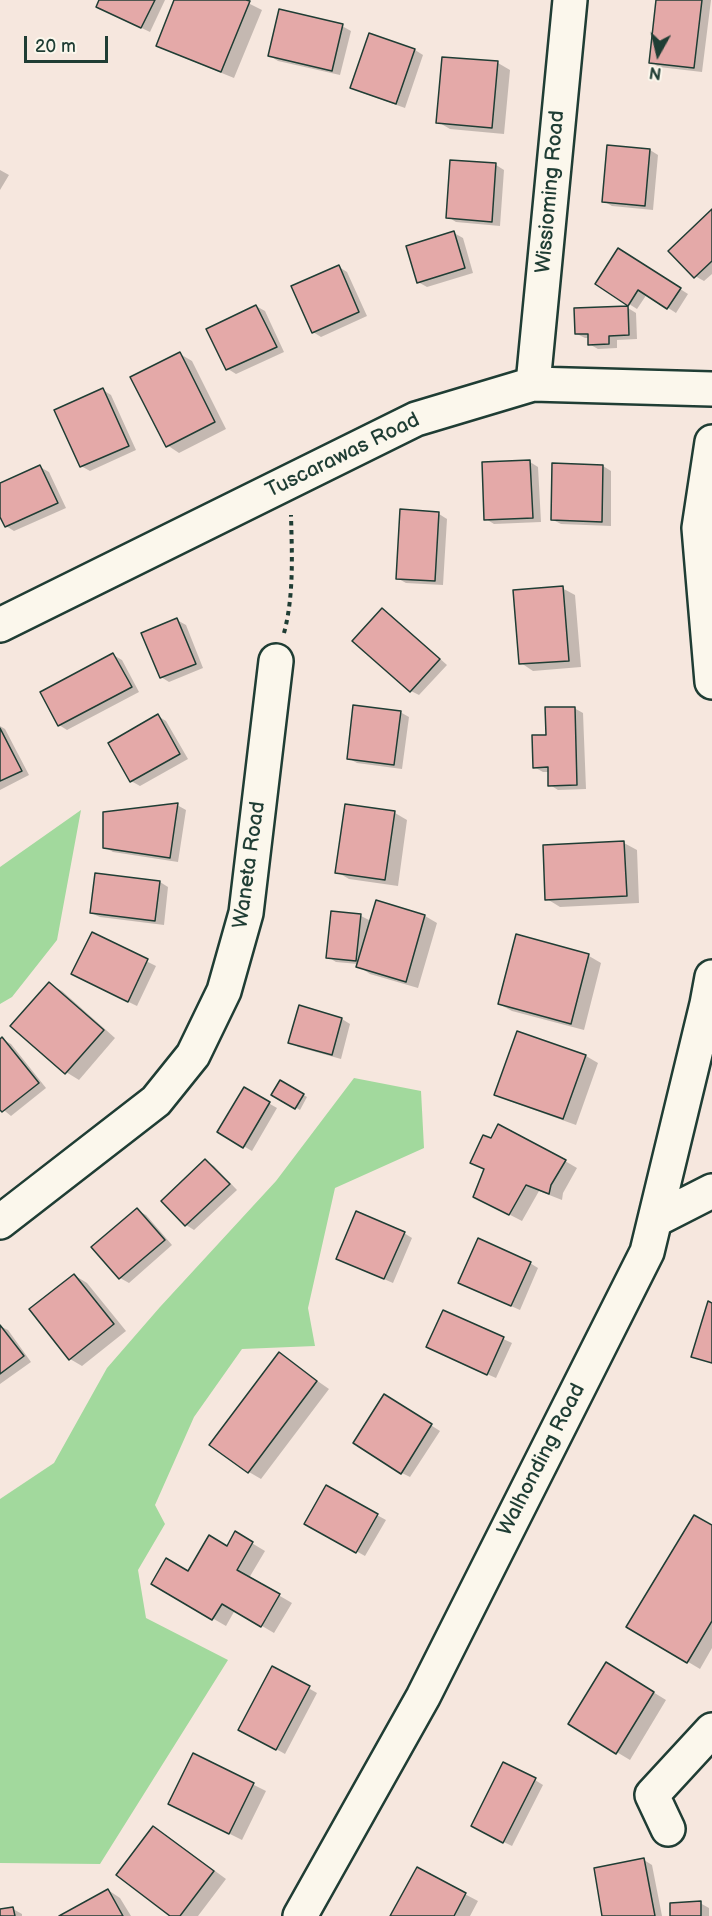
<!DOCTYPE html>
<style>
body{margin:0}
#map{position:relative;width:712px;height:1916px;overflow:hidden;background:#f6e7de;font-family:"Balsamiq Sans",sans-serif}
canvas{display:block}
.north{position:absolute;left:628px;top:24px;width:60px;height:60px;-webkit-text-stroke:4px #fbf7ec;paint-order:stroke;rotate:188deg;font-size:16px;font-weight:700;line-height:24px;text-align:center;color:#1f3d34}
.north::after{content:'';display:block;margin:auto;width:21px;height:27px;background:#1f3d34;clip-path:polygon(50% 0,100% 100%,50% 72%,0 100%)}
.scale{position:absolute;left:24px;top:36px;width:84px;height:27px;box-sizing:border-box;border:3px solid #1f3d34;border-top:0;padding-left:8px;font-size:18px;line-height:21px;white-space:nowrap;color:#1f3d34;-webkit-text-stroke:4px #fbf7ec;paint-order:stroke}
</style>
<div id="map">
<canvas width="712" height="1916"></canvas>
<div class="north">N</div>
<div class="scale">20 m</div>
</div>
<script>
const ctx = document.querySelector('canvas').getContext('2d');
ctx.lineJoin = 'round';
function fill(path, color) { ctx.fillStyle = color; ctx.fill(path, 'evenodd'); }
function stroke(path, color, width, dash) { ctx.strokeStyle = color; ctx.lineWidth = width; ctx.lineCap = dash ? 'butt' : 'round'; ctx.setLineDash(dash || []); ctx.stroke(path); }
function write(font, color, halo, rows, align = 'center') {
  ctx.font = font + ' "Balsamiq Sans",sans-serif'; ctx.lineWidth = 6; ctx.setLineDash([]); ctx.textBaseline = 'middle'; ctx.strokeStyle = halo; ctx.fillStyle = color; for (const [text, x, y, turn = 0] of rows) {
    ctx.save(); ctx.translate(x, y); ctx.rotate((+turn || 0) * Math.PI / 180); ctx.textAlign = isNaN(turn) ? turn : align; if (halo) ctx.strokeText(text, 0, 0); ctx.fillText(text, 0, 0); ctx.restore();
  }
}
const green = new Path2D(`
 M81,810L57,940L12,997L0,1004V867Z
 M354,1078L421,1091L424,1148L335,1188L308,1308L315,1346L242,1349L194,1417L155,1505L165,1524L138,1570L146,1618L228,1660L100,1864L0,1863V1499L54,1463L107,1368L160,1307L276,1181Z`);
const shadow = new Path2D(`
 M101,0H165L150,32L106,11Z
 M176,0H242L262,10L234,78L170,52L157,45Z
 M657,0H711L702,72L659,67L651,62Z
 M342,26L351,31L340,75L278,61L270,56Z
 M370,35L415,50L423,55L405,108L360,92L352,87Z
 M498,63L510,70L504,134L450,129L438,122Z
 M650,150L658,155L653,210L612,206L603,201Z
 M452,161L496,165L504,170L500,226L456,222L448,217Z
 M0,170L9,175L0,190Z
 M712,211V274L704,281L695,276Z
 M454,233L463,238L473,273L427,287L418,282Z
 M627,255L688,294L676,313L647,294L637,309L597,284Z
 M339,267L347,272L367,316L321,337L313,332Z
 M256,306L265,311L284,352L236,374L228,369L208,330Z
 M628,308L636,313L637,339L617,340V348L598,349L589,344V338H585L577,334Z
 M180,354L192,361L226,429L179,453L167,445Z
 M103,390L111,395L136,450L90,471L81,466Z
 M530,462L538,467L541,522L494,524L486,519Z
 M603,466L611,471V526L561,524L553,520Z
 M40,467L49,472L66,508L14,531L6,526L0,513V485Z
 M439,514L447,519L443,585L406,583L397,578Z
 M562,588L575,595L581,667L533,671L521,663Z
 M382,610L391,615L447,665L419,695L411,691Z
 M177,620L186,625L203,668L169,682L161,677Z
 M113,655L122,660L139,692L67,730L59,725Z
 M574,708L583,713L586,789L558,790L550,785L549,772H543L534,767L547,736Z
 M400,712L409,717L402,769L357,763L348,758Z
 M158,716L166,721L188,759L140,786L131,781L110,743Z
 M0,726L5,729L29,775L0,790Z
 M177,805L186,810L178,862L113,852L104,847Z
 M395,813L407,820L398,886L349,879L337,872Z
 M624,843L637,850L639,903L560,907L547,899Z
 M160,882L168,887L164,925L100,917L91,913Z
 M332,912L361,916L371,921L425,916L437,923L418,988L370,974L358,966V964L336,962L328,957Z
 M92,934L156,966L137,1006L81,979Z
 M517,936L589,956L601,963L584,1030L512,1011L499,1004Z
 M49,984L62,991L115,1038L79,1080L66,1072Z
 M300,1007L342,1019L350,1024L341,1059L298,1047L290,1042Z
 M2,1039L11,1044L46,1088L11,1116L0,1107V1041Z
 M586,1056L598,1063L576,1125L509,1101L496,1094Z
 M281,1082L307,1097L300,1110L273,1094Z
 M244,1089L277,1108L252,1151L219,1132Z
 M206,1161L214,1166L237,1190L194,1230L186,1225L163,1201Z
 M565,1161L577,1168L563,1193L562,1200L539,1191L522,1221L487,1203Z
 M137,1210L146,1215L172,1245L129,1283L120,1278L94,1248Z
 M404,1233L412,1238L393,1283L338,1259Z
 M530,1263L538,1268L520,1310L468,1287Z
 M74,1275L87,1283L126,1331L82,1366L70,1359Z
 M444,1312L512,1343L496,1378L437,1352Z
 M0,1326L8,1330L31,1362L0,1384Z
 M279,1354L329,1389L261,1479L249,1472Z
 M385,1396L440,1431L410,1477L402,1473Z
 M326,1487L386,1520L365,1556L306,1523Z
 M712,1527V1648L700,1669L628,1626Z
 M235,1533L265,1551L249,1578L292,1603L274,1633L235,1610L226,1626L153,1584L189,1573L227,1548Z
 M273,1668L317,1693L285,1754L240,1729Z
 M619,1671L666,1700L630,1760L570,1724Z
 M194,1755L266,1791L242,1840L182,1810Z
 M535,1780L543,1785L512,1846L481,1831Z
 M153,1828L166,1835L226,1879L198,1916H173Z
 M644,1860L652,1865L662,1916H604Z
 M417,1869L478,1901L470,1916H392Z
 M108,1890L120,1898L131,1916H62Z
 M700,1903L709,1908V1916H672Z
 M13,1909L22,1914V1916H0V1911Z`);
const building = new Path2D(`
 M99,0H155L141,28L96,7Z
 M174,0H246L250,1L221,72L156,46Z
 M656,0H702L694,68L649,63Z
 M279,9L343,24L332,71L268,56Z
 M369,33L415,49L396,104L350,88Z
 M442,57L498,61L492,128L436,123Z
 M607,145L650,149L645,206L602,202Z
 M450,160L496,163L492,222L446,218Z
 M712,209V261L694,278L668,251Z
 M454,231L465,268L417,283L406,246Z
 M618,248L681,288L667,309L638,290L628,306L595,284Z
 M339,265L359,312L312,333L291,286Z
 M256,305L277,347L226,370L206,329Z
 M628,306L629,335L609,336V344L588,345V334H575L574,308Z
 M180,352L215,422L166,447L130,377Z
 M103,388L129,446L80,467L54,410Z
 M530,460L533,518L484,520L482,462Z
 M552,463L603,465L602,522L551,520Z
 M40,465L58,503L5,527L0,517V483Z
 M400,509L439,512L435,581L396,579Z
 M563,586L569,661L519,664L513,590Z
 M382,608L440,659L410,692L352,641Z
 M177,618L196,664L160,678L141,633Z
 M113,653L132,687L58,726L40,692Z
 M353,705L401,711L394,765L347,759Z
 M545,707H575L577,785L548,786V767L533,768L532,735H546Z
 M158,714L180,754L130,782L108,743Z
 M0,728L22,771L0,781Z
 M178,803L170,858L103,848V812Z
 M345,804L395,811L385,880L335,873Z
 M624,841L627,896L545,900L543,845Z
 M95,873L160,881L155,921L90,913Z
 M376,900L425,915L406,982L356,967Z
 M331,911L361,914L356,961L326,958Z
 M92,932L148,959L128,1002L71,974Z
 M516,934L589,954L571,1024L498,1004Z
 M49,982L104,1030L65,1074L10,1026Z
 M299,1005L342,1018L332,1055L288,1043Z
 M517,1031L586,1055L563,1119L494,1095Z
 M2,1037L39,1083L2,1112L0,1110V1039Z
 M280,1080L304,1094L295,1109L271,1095Z
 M244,1087L270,1102L243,1148L217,1132Z
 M498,1124L566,1160L551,1185L549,1194L526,1185L509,1215L473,1197L484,1169L470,1163L483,1135L491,1138Z
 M205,1159L230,1184L185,1226L161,1201Z
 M137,1208L165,1240L119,1279L91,1247Z
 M356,1211L405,1232L384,1279L336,1259Z
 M478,1238L531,1262L511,1306L458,1283Z
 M74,1274L114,1324L69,1360L29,1309Z
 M708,1301L712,1303V1363L691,1357Z
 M443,1310L504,1337L487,1375L426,1347Z
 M0,1325L24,1356L0,1374Z
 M279,1352L317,1381L248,1473L209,1445Z
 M384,1394L432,1424L401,1474L353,1443Z
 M326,1485L378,1514L356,1553L304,1524Z
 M694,1515L712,1525V1621L687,1663L626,1627Z
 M235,1531L253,1542L237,1570L280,1594L261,1627L222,1604L212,1620L151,1584L166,1558L188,1571L209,1535L227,1546Z
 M606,1662L654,1692L616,1754L568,1724Z
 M272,1666L310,1686L276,1750L238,1730Z
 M193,1753L254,1783L229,1834L168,1804Z
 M503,1762L536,1778L503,1843L471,1826Z
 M153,1826L214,1871L180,1916H170L116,1875Z
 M644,1858L655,1916H602L594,1868Z
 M417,1867L466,1893L454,1916H390Z
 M108,1889L123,1916H59Z
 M701,1901V1916H670V1903Z
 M13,1907L15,1916H0V1909Z`);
const path = new Path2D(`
 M284,633C294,596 292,554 291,515`);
const minor = new Path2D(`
 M533,384L570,0
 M712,442L699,528L712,682
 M0,625L416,419L533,384L712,389
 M655,1220L712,1191
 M0,1222L156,1101L193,1055L224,991L246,913L276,661
 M668,1829L652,1795L712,1730
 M300,1916L423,1697L647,1252L707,1004L712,977`);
const streetNames = [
 ["Wissioming Road",551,192,-85],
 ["Tuscarawas Road",343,456,-26],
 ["Waneta Road",250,865,-82],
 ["Walhonding Road",542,1460,-63]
];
fill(green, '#a2d99d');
fill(shadow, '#0003');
fill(building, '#e4a9a8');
stroke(building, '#1f3d34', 1.5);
stroke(minor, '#1f3d34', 38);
stroke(path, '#1f3d34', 4, [4.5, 4.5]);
stroke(minor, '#fbf7ec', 33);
write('21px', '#1f3d34', '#fbf7ec', streetNames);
</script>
